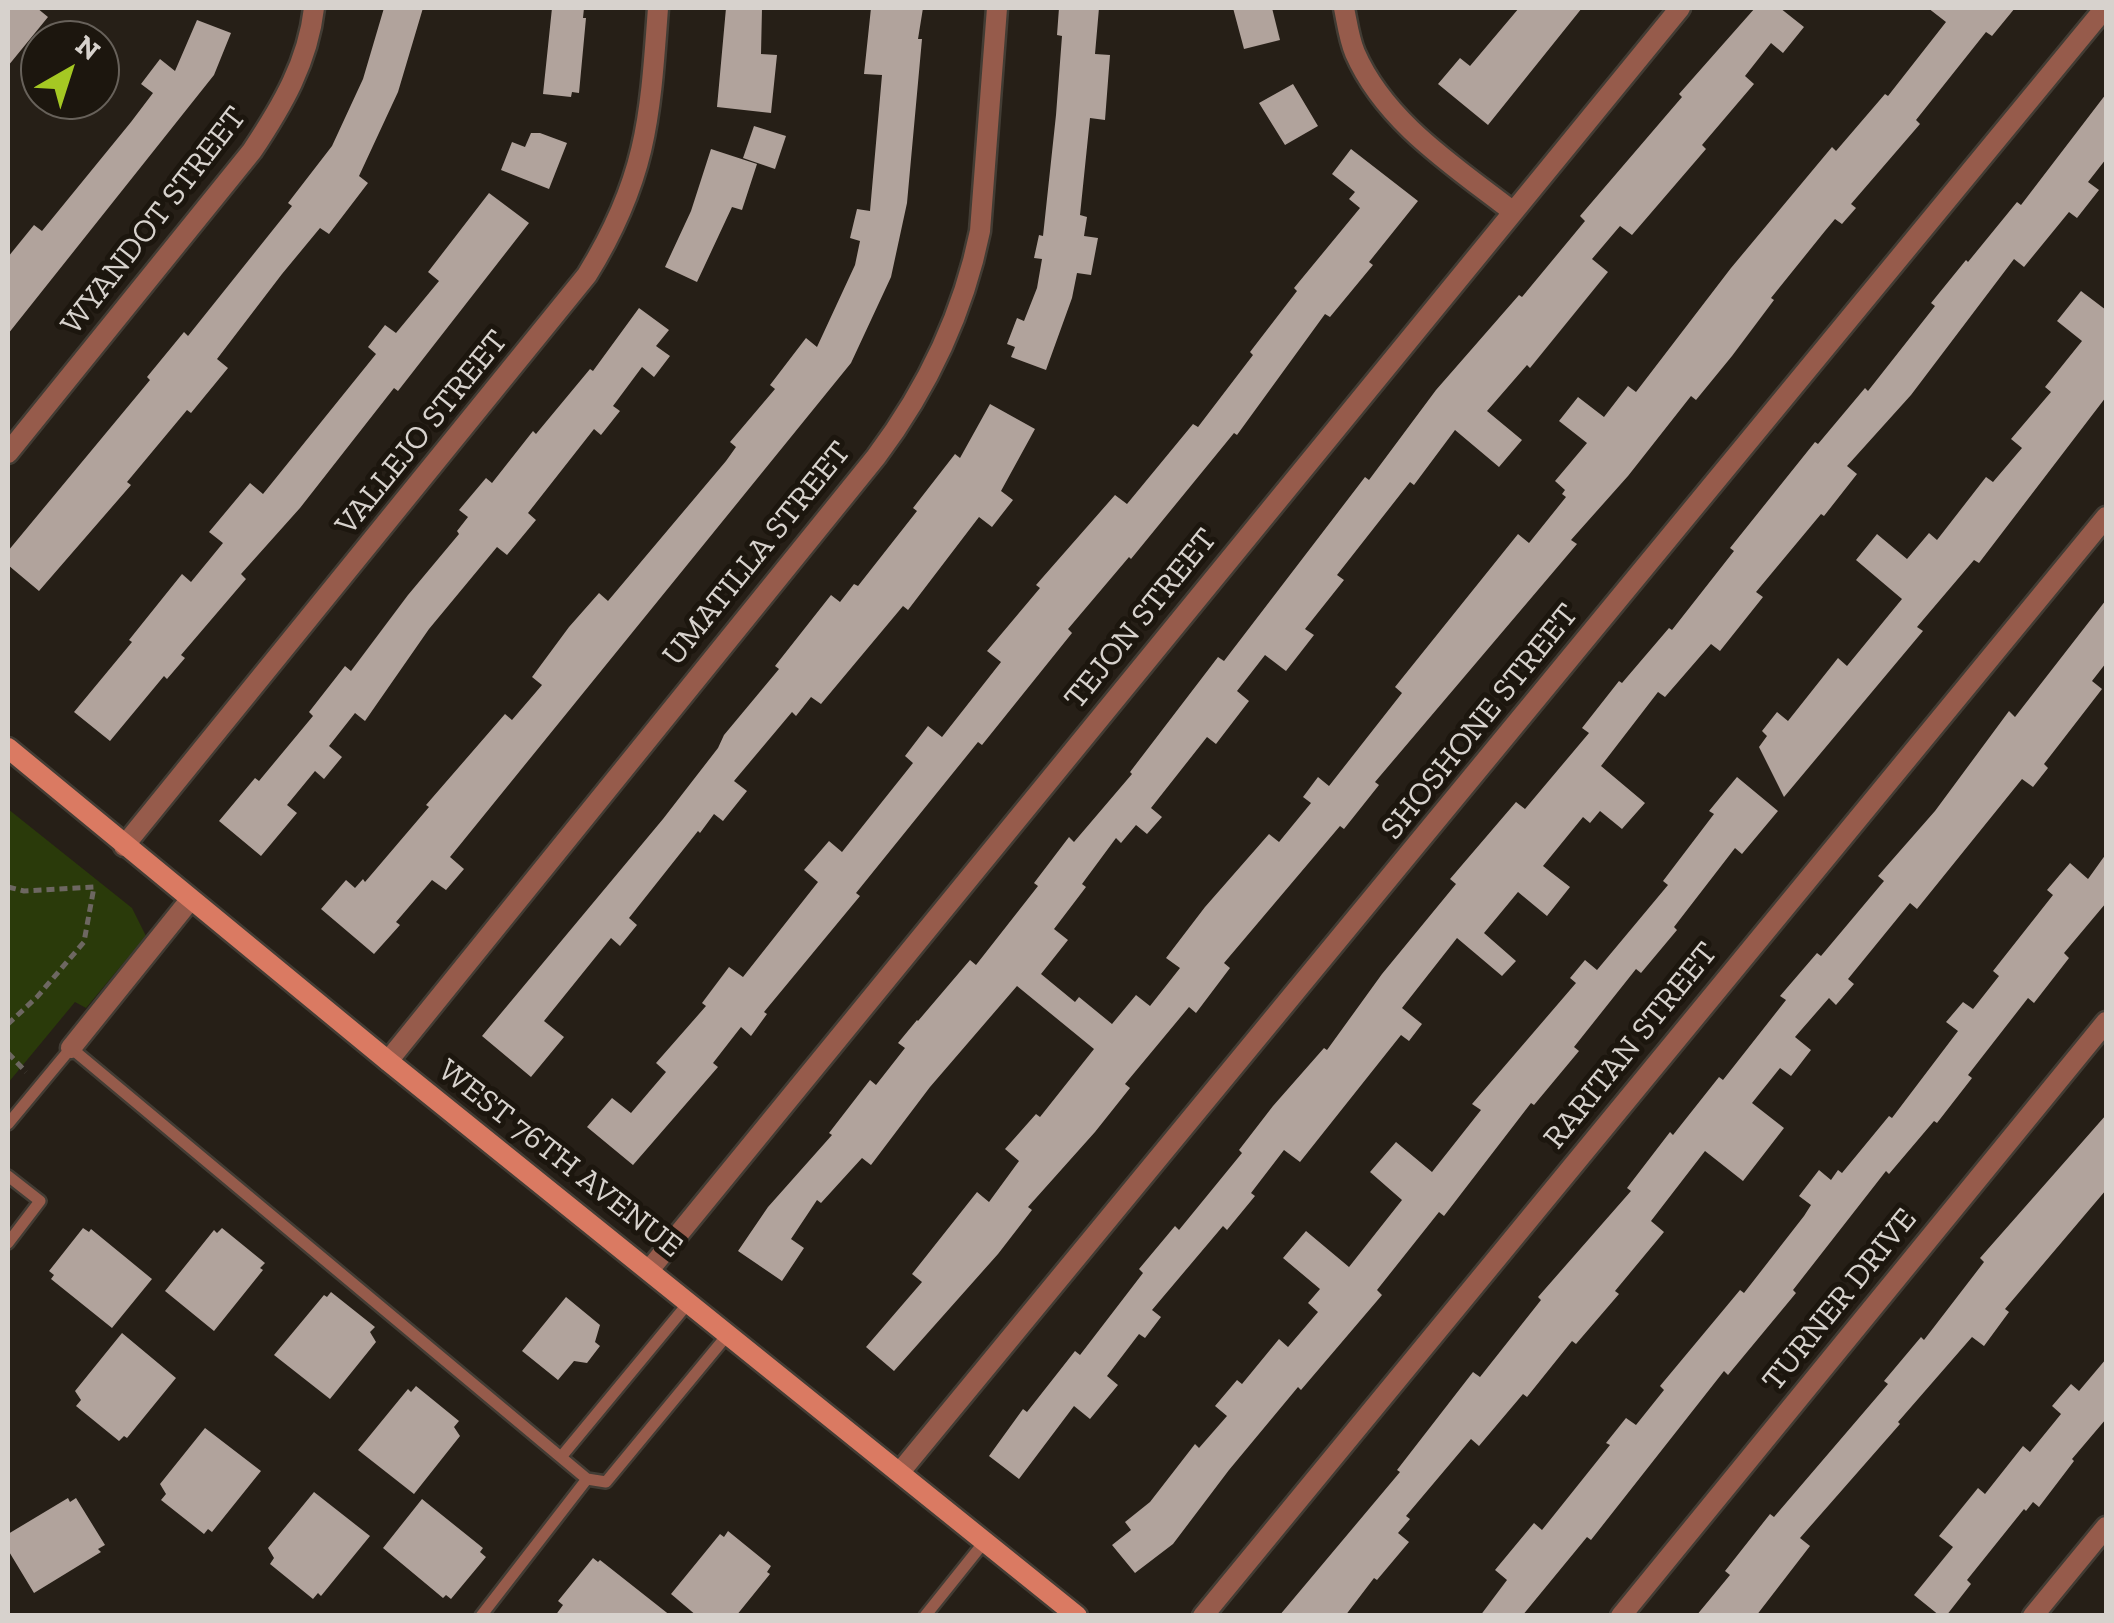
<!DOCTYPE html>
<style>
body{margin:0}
#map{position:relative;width:2114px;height:1623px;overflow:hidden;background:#261f17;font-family:"Zilla Slab",serif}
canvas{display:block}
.frame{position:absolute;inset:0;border:10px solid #d7d2cd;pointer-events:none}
.north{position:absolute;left:20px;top:20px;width:100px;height:100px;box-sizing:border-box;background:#1c160e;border:2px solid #67615a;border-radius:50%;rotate:39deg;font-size:28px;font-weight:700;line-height:40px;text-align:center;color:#d7d2cd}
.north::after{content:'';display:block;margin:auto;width:35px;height:45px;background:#a5c823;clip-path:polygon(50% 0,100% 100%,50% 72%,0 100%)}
</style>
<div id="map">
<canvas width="2114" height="1623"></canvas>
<div class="frame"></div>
<div class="north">N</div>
</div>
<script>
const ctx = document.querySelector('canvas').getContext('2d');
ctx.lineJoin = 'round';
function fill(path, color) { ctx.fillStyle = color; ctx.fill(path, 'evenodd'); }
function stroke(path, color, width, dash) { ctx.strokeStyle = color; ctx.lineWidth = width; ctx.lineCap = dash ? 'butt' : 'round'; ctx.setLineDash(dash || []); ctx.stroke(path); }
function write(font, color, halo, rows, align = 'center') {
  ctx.font = font + ' "Zilla Slab",serif'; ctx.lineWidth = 10; ctx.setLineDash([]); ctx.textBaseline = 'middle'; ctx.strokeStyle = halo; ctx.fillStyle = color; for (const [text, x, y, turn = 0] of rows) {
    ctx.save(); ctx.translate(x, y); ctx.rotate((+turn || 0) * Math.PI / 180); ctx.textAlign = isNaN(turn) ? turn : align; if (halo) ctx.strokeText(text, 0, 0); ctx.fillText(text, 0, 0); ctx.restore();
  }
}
const green = new Path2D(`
 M8,809L132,908L146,936L86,1008L75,1002L8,1083Z`);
const building = new Path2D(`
 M8,8H37L48,17L8,66Z
 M384,8H423L398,92L359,176L368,183L329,234L320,228L282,274L217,359L228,368L191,413L187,410L127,482L131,485L39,591L8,565V551L150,380L147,377L184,332L188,336L292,206L288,203L332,146L363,79Z
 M552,8H584L583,18H586L579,93L572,92L571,97L543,94Z
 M726,8H762L761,54L777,55L771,113L717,107Z
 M871,8H923L918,39H922L907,203L891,277L851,363L459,846L450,857L464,869L446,890L432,880L396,922L400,925L374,954L321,909L346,880L355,888L363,879L365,882L429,807L426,805L505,714L512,720L542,685L532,677L569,627L599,593L608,601L726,461L736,447L730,442L775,389L770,385L806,338L817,347L855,265L860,241L850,238L857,209L870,211L882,75L864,74Z
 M1059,8H1099L1095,54L1110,55L1105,120L1090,118L1080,215L1087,217L1084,236L1098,238L1091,275L1077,273L1072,298L1046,370L1011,357L1015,347L1007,344L1017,318L1024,321L1037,288L1042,259L1034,258L1039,235L1043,236L1056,115L1062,36L1057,35Z
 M1233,8H1272L1280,40L1244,49Z
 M1519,8H1582L1488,125L1438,84L1460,58L1470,66Z
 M1755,8H1780L1804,27L1783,53L1771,43L1745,76L1754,84L1702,145L1706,149L1632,235L1620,226L1592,259L1608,272L1530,368L1527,365L1487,411L1522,440L1499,467L1455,430L1414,485L1410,482L1337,575L1344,580L1305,629L1314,635L1286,671L1265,655L1237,691L1249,701L1216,744L1207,737L1151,808L1162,817L1147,834L1136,825L1121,843L1116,838L1082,884L1086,887L1054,929L1068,940L1041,974L1075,1002L1079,997L1112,1024L1136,995L1150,1006L1180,968L1166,958L1205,907L1269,834L1279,842L1311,803L1303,797L1318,777L1329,786L1402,693L1395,687L1518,534L1529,543L1566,497L1562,494L1565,490L1555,481L1587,443L1559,421L1578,397L1604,417L1628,386L1636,392L1731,268L1832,147L1836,151L1885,94L1888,96L1946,22L1928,8H2015L1992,36L1986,32L1916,120L1920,124L1851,204L1856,208L1842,224L1835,219L1825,231L1771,298L1774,300L1732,356L1696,400L1691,396L1628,476L1571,540L1577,544L1375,782L1379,785L1344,829L1340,826L1224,963L1230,968L1196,1013L1189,1007L1125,1084L1130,1088L1095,1132L1028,1207L1032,1210L998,1254L894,1371L866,1347L922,1282L912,1274L977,1192L989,1202L1019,1161L1005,1149L1036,1114L1040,1117L1094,1049L1017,986L930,1087L871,1165L862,1158L821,1203L817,1200L791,1239L804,1248L782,1281L738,1251L768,1207L832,1135L829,1133L870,1080L876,1085L905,1048L898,1043L917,1020L918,1021L970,960L976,965L1038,886L1034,883L1069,837L1074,842L1132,774L1130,772L1218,657L1224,661L1365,477L1369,480L1436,390L1519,295L1522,297L1585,221L1580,216L1682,97L1679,94Z
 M197,20L231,33L214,75L8,334V257L34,225L42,231L131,122L153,93L141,84L160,59L175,71Z
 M1293,84L1318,126L1285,145L1259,103Z
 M2106,94V159L2088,182L2099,190L2077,218L2069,212L2024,267L2014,259L1911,395L1847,466L1857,474L1824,516L1821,514L1756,592L1763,597L1720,651L1711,644L1665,697L1658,692L1601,766L1645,803L1622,829L1600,811L1590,823L1583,817L1543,866L1570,887L1547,916L1518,892L1484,933L1516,961L1502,976L1457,938L1402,1008L1422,1024L1409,1041L1401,1035L1300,1162L1284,1150L1251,1193L1255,1196L1227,1230L1223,1226L1152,1310L1161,1317L1145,1338L1139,1334L1107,1376L1118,1385L1090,1419L1074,1406L1019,1479L989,1456L1023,1409L1027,1412L1075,1351L1080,1355L1143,1273L1139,1269L1175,1226L1179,1230L1242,1153L1239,1150L1273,1106L1324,1048L1327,1050L1382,974L1456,884L1450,879L1516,802L1525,809L1589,733L1582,728L1619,681L1622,683L1669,628L1672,630L1734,551L1730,548L1815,442L1818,444L1865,388L1868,391L1935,306L1931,303L1966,260L1968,262L2017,202L2021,205Z
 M754,126L786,136L775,169L743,158Z
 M531,133H540L567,143L549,189L501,170L512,142L525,147Z
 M711,149L757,164L742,210L732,207L697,282L665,267L691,211Z
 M1351,149L1418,201L1369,262L1373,265L1330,317L1325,314L1237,435L1234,433L1131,559L1129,557L1068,629L1072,633L982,745L978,742L856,893L860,896L764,1012L767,1014L751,1036L741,1027L713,1063L718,1067L633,1165L587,1127L612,1098L631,1113L666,1072L656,1063L706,1006L702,1003L729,967L743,977L818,882L804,870L829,841L842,852L913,763L905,756L928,726L942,737L1001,662L987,651L1040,588L1036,585L1115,495L1127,504L1193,424L1198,427L1253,355L1250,352L1297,291L1294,288L1360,208L1349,199L1355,192L1332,174Z
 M489,193L529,223L398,391L394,388L300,508L241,574L246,579L181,655L185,658L167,679L164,676L110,741L74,712L132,642L129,640L182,574L191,582L223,543L209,532L250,483L263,494L376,354L368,347L385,325L396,333L439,281L428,272Z
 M2081,291L2106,310V397L1979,563L1974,560L1917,627L1923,631L1784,797L1759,747L1767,736L1762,731L1777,712L1788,721L1838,658L1847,666L1902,599L1856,560L1877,534L1907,559L1929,533L1937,540L1986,477L1993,482L2022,448L2011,439L2051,392L2045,387L2082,341L2057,321Z
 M639,308L669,330L656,346L670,356L654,377L642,367L613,406L620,411L601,435L594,429L528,513L536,520L507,555L497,547L429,629L365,721L355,713L329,746L342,757L324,779L315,771L287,805L297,813L261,856L219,821L255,778L259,781L313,716L309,712L345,666L351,671L408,595L459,534L457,531L468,517L459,510L486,478L492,483L533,431L536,434L590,369L593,371Z
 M990,404L1035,429L1001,491L1013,500L992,527L979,517L908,610L903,606L821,704L811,697L796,716L792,712L734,781L747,791L723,821L714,814L700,833L698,831L629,918L637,925L620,946L611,938L544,1021L564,1037L531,1077L482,1036L663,819L718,748L724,735L779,669L775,666L831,595L840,602L854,584L858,586L917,511L913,508L955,454L960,458Z
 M2106,600V663L2092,681L2102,689L2044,764L2048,768L2033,787L2022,779L1917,909L1910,903L1848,979L1854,984L1836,1005L1829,998L1795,1037L1811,1050L1791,1076L1780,1068L1752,1103L1784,1128L1743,1181L1705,1151L1651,1221L1664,1232L1615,1291L1619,1294L1576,1344L1572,1341L1527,1397L1523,1394L1479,1446L1471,1439L1406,1516L1410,1519L1398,1533L1409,1542L1377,1580L1374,1578L1345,1616H1279L1400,1472L1397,1470L1473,1372L1480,1377L1541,1300L1538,1297L1631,1191L1627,1188L1670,1132L1673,1135L1719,1077L1723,1080L1786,1000L1780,996L1817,953L1821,956L1884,881L1878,876L1935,811L2009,711L2015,717Z
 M1737,777L1778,811L1742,854L1735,848L1674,927L1677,930L1641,973L1636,969L1574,1047L1579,1051L1534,1105L1531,1103L1444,1216L1439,1212L1377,1290L1382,1295L1301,1390L1298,1387L1229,1470L1173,1544L1135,1573L1112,1545L1131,1530L1125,1522L1150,1502L1195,1444L1199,1448L1227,1416L1215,1406L1237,1380L1242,1384L1279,1339L1288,1347L1318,1312L1308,1303L1320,1289L1283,1258L1306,1231L1349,1267L1402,1200L1370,1172L1396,1142L1432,1172L1481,1110L1472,1104L1576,983L1570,978L1585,960L1597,970L1668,885L1663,881L1714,814L1709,811Z
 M2106,854V903L2064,953L2069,958L2034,1003L2028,998L1968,1075L1972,1078L1937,1123L1934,1121L1889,1174L1886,1171L1793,1290L1796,1293L1728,1375L1724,1371L1591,1540L1587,1537L1522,1616H1480L1507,1580L1495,1570L1534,1523L1542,1530L1610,1445L1606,1443L1626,1418L1636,1425L1664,1390L1660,1386L1740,1290L1744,1293L1804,1216L1811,1205L1799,1196L1819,1170L1831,1180L1838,1170L1842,1173L1889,1116L1892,1118L1958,1031L1946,1022L1963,1002L1973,1009L1999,976L1993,971L2053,895L2047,890L2070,863L2088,879Z
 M2106,1115V1190L2005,1309L2009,1312L1984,1346L1972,1337L1898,1422L1900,1424L1800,1538L1810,1546L1756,1616H1696L1730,1575L1725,1571L1770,1514L1774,1517L1888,1384L1884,1381L1921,1337L1924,1340L1984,1262L1980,1258Z
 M83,1228L89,1232L91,1229L152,1279L112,1328L51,1279L54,1275L49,1271Z
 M222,1228L265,1263L260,1268L263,1270L214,1331L165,1291L214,1230L217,1233Z
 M331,1292L375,1327L370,1332L376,1342L330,1399L274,1355L324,1295L327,1297Z
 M566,1297L600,1325L595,1342L600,1346L587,1363L574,1361L558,1380L522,1351Z
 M122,1333L176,1378L127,1438L124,1436L119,1441L76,1406L81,1400L75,1391Z
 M2106,1359V1419L2072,1459L2074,1461L2039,1507L2033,1502L2026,1511L2024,1509L1967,1580L1971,1584L1946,1616H1940L1914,1595L1953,1547L1939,1536L1978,1488L1985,1494L2023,1446L2030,1452L2061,1414L2052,1406L2071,1384L2079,1391Z
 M416,1386L459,1421L454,1427L460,1436L414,1494L358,1450L408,1389L411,1392Z
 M205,1428L261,1471L212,1532L208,1529L204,1534L161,1500L166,1494L160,1484Z
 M314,1492L370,1536L321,1596L318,1593L313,1599L270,1564L274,1558L268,1548Z
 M68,1498L70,1502L76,1498L105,1545L98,1549L101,1552L34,1593L8,1550V1534Z
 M422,1499L483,1548L480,1552L486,1557L451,1599L446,1595L443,1598L383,1548Z
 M728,1531L771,1566L767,1572L770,1574L736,1616H697L671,1594L720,1534L724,1537Z
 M593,1558L598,1562L600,1560L671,1616H555L563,1605L558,1601Z`);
const path = new Path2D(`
 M8,887L24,891L94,887L84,942L37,997L8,1024
 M8,1053L26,1072`);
const lane = new Path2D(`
 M8,1124L71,1048L587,1479L606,1482L729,1333
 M8,1176L40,1201L8,1243
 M561,1457L690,1301
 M481,1616L587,1479
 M925,1616L985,1541`);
const street = new Path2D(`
 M1344,8C1347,22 1349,39 1355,53C1385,122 1454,166 1512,211
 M8,453L252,151C282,106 308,62 314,8
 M124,846L587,275C647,178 650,118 658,8
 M71,1048L190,900
 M388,1061L876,457C927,389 963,315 980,231L997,8
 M650,1269L1680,8
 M900,1472L2105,8
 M1203,1616L2106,517
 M1621,1616L2106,1022
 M2033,1616L2106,1527`);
const secondary = new Path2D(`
 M8,748L388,1061L1077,1616`);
const streetNames = [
 ["WYANDOT STREET",154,221,-52],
 ["VALLEJO STREET",422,433,-51],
 ["UMATILLA STREET",757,554,-51],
 ["TEJON STREET",1141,619,-51],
 ["SHOSHONE STREET",1480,722,-51],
 ["RARITAN STREET",1631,1046,-51],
 ["WEST 76TH AVENUE",560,1159,38],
 ["TURNER DRIVE",1840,1300,-51]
];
fill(green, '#2a3a0a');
fill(building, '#b1a39c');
stroke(lane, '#423c34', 16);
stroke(street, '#423c34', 25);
stroke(secondary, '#423c34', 25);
stroke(path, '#6d6761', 5, [8, 5]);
stroke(lane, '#965b4b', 11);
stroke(street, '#965b4b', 20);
stroke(secondary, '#da7a62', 20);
write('32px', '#d7d2cd', '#1c160e', streetNames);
</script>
